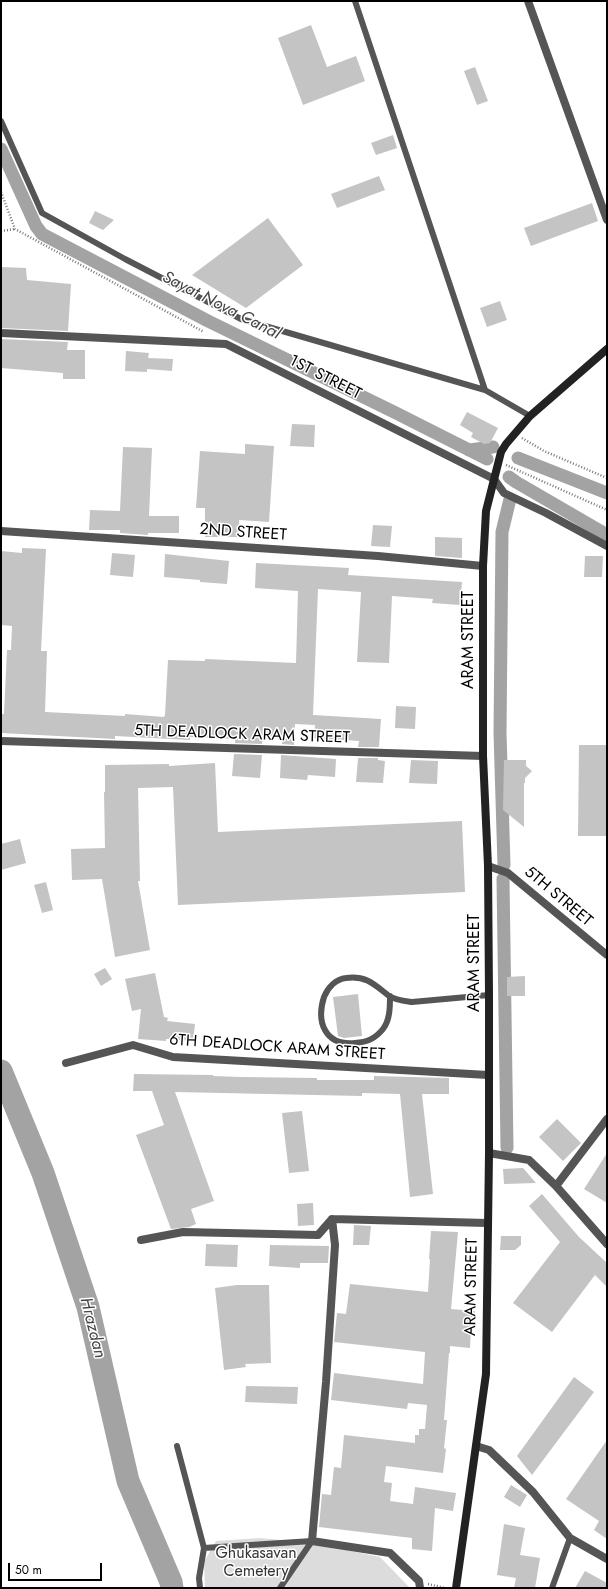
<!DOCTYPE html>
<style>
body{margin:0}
#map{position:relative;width:608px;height:1589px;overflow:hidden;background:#fff;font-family:Jost,sans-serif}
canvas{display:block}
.frame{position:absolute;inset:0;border:2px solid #000;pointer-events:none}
.scale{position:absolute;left:8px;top:1563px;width:94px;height:18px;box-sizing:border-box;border:2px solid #000;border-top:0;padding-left:5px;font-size:12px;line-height:14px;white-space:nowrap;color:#000;-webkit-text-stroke:3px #fff;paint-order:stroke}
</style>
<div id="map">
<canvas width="608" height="1589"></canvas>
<div class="frame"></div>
<div class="scale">50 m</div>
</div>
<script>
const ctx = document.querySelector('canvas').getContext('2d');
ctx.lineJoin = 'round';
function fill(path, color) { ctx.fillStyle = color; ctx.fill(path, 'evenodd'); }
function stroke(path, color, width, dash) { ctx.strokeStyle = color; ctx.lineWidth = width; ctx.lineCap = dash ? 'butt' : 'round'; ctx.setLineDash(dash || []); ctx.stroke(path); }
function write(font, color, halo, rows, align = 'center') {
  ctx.font = font + ' Jost,sans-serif'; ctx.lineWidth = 3; ctx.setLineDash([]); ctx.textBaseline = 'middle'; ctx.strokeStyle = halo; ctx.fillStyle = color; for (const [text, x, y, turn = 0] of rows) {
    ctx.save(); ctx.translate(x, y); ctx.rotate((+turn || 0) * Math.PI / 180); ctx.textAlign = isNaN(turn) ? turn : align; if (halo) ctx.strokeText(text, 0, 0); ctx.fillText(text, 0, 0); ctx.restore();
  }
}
const green = new Path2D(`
 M260,1538L312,1543L380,1557L410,1588H205L204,1562L216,1541Z`);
const canal = new Path2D(`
 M1,149L36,226L42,234L208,321L396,413L487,459
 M469,450L493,447
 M518,458L607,493
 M509,477L516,482L607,535
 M504,865L500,733L502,532L510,499
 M503,879L507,1148`);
const river = new Path2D(`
 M1,1071L43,1173L88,1307L128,1481L171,1582L172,1588`);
const building = new Path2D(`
 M311,25L327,67L356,56L365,81L303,105L278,38Z
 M475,67L488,101L477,105L464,71Z
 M393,135L397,148L376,155L371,143Z
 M379,176L385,190L337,208L331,194Z
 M592,203L598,221L531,246L524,228Z
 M95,211L114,220L103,230L89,223Z
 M268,218L303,265L246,308L192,275Z
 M1,267L26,268L27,280L71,284L68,331L1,328Z
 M500,301L507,320L487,327L480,308Z
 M1,339L68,342L67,350H85V379H63V373L1,368Z
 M126,351L149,353L148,358L173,359L172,371L147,369V372L125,371Z
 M467,412L498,428L490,443L484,444L471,437L473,433L460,425Z
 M292,424L315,425L314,447L290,446Z
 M245,444L274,446L269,522L239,520V537H205V508H196L200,451L245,454Z
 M123,447L152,448L149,516H179V533H148V535L120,533V530H89L90,510L120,511Z
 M373,525L392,526L390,547L371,546Z
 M435,537L462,538V558L435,556Z
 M22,548L46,549L41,651H47L45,712L125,716V714L164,717L165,715L168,660L205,661V659L296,663L298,591L255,588L256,563L349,568L348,575L462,582L460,605L432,603L433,599L392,596L389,663L357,662L361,592L318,589L313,715L381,719L379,747H358L359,741L314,738L315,725L295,724L294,745L282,744L283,737L263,736L262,744L235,743V739L190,737V740L115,736V739L1,733V714H4L7,650H11L12,626L1,625V551L22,553Z
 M112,553L135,555L133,577L110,575Z
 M165,554L229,561L227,584L200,582V580L164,577Z
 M585,556H603L602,577H584Z
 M396,706L416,707L415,729L395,728Z
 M579,745H607V836H578Z
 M234,754L262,755L260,778L232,776Z
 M281,755L336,759L335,777L308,775L307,780L280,778Z
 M358,758H378V760L385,761L383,783L356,782Z
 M411,760L438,761L437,784L409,783Z
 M504,760H526V766L532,771L525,778V783H524V827L503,810Z
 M215,763L218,832L462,821L465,892L178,905L173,787L138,788L140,881H138L150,950L115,957L102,879L72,880L71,849L105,848L104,792H105V765L169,764V766Z
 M20,839L26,863L1,870V844Z
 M46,882L53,910L42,913L34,885Z
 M105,968L112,979L101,986L94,974Z
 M155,973L164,1017L168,1018L167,1021L195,1024L193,1041L166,1039V1041L138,1039L141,1009L132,1011L125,979Z
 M525,976V996H507V977Z
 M358,994L362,1036L344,1038L338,1036L333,997Z
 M134,1074L213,1075V1076L241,1077L317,1078V1080H374V1076L449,1078V1094H422L433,1194L410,1197L400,1094L362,1093V1096L175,1092L214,1201L191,1209L196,1224L189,1227L171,1229L136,1135L164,1125L152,1091H133Z
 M302,1111L309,1171L289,1173L282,1113Z
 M557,1119L581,1143L563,1161L539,1137Z
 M607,1153V1203L584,1189Z
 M523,1168L536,1183L504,1184L503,1169Z
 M542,1194L579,1237L607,1263V1287L595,1275L552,1332L513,1303L560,1242L529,1206Z
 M313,1203L314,1225L298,1226L297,1204Z
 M354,1225L371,1226L369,1245H353Z
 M431,1231L458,1232L451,1309L475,1311L474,1328H471L470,1348L450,1346V1353H449L444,1420H447L444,1448L446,1449L443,1473L386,1466L384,1482L392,1483L390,1501L413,1504L415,1487L456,1493L453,1511L435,1508L432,1551L412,1549V1538L319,1527L322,1494L331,1495L334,1467L341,1468L344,1435L415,1443V1435H419V1429H425L427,1405L408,1403L407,1409L331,1400L334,1373L423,1384L425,1352L334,1342L337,1313L346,1314L350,1284L428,1292L430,1259H429Z
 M501,1236H521V1245L515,1250H500Z
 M206,1244L238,1245L237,1267L205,1266Z
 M270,1245L329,1246L328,1263H300V1268L269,1266Z
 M237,1285H269L271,1363L245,1364L246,1367L224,1370L215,1288Z
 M574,1377L594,1392L532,1475L517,1456Z
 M246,1386L298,1387L297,1404L245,1402Z
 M607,1440V1539L594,1530L599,1521L566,1499Z
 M511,1485L527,1495L520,1507L504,1497Z
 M504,1524L525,1528L520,1555L540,1558L535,1588H514L516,1578L497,1575Z
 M585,1571L607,1583V1588H575Z`);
const path = new Path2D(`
 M1,192L15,229L204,332
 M1,231L15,229
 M522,438L544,451L607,478
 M506,465L607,510
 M428,1584L445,1588`);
const service = new Path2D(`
 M355,1L485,390L530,416
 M1,121L42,213L125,259L241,319L485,390
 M390,996C390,1007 390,1020 383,1029C375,1039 367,1042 355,1043C325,1046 316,1022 324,997C328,987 336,979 346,978C366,975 375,985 389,996C395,1000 405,1001 412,1002L489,995
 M177,1446L204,1548L199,1578L200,1588
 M204,1548L312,1541
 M280,1588L312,1541
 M552,1588L570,1538`);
const minor = new Path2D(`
 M528,1L607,220
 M1,333L226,344L494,479L504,493L546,513L607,546
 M1,531L378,556L483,566
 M1,741L483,756
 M488,866L508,873L607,955
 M66,1063L133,1045L173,1057L488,1075
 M489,1153L529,1160L556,1186L607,1244
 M556,1186L607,1119
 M332,1219L335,1245L326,1382L312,1541L390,1553L419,1581L420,1588
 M141,1240L183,1232L318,1235L332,1219L487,1223
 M476,1446L489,1450L533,1492L570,1538L607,1559`);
const secondary = new Path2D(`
 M456,1588L486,1374L489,1153V995L488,866L483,756V566L486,511L501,452L506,444L530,416L607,349`);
const streetNames = [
 ["1ST STREET",325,378,27],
 ["2ND STREET",243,533,4],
 ["ARAM STREET",469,640,-90],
 ["5TH DEADLOCK ARAM STREET",242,735,2],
 ["5TH STREET",558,897,40],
 ["ARAM STREET",475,963,-90],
 ["6TH DEADLOCK ARAM STREET",277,1048,4],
 ["ARAM STREET",472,1287,-89]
];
const parkNames = [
 ["Ghukasavan",256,1554],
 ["Cemetery",256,1572]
];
const waterNames = [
 ["Sayat Nova Canal",221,306,27],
 ["Hrazdan",92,1328,76]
];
fill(green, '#dcdcdc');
stroke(canal, '#a3a3a3', 13);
stroke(river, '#a3a3a3', 23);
fill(building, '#c4c4c4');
stroke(path, '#777', 2.5, [1, 2]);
stroke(service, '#555', 6);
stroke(minor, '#555', 8);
stroke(secondary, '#222', 8);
write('16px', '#000', '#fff', streetNames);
write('16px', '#333', '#fff', parkNames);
write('italic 17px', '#444', '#fff', waterNames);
</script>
